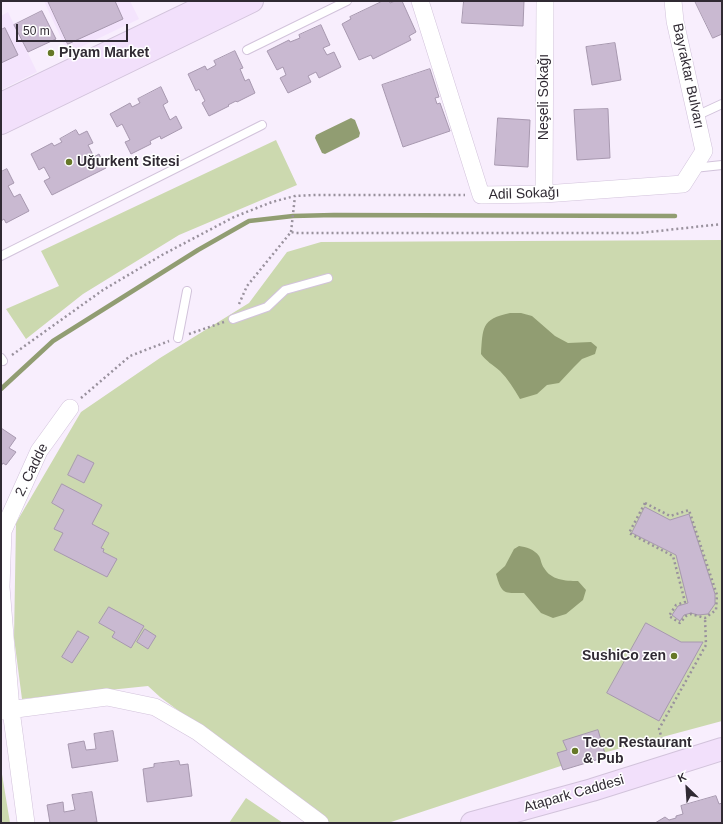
<!DOCTYPE html>
<meta charset="utf-8">
<style>
body{margin:0}
#map{position:relative;width:723px;height:824px;overflow:hidden;background:#f8eefd;font-family:Helvetica,sans-serif}
canvas{display:block}
.frame{position:absolute;inset:0;border:2px solid #302a33;pointer-events:none}
.north{position:absolute;left:667px;top:768px;width:40px;height:40px;-webkit-text-stroke:3px #fff;paint-order:stroke;rotate:335deg;font-size:11px;font-weight:700;line-height:16px;text-align:center;color:#302a33}
.north::after{content:'';display:block;margin:auto;width:14px;height:18px;background:#302a33;clip-path:polygon(50% 0,100% 100%,50% 72%,0 100%)}
.scale{position:absolute;left:16px;top:24px;width:112px;height:18px;box-sizing:border-box;border:2px solid #302a33;border-top:0;padding-left:5px;font-size:12px;line-height:14px;white-space:nowrap;color:#302a33;-webkit-text-stroke:3px #fff;paint-order:stroke}
</style>
<div id="map">
<canvas width="723" height="824"></canvas>
<div class="frame"></div>
<div class="north">K</div>
<div class="scale">50 m</div>
</div>
<script>
const ctx = document.querySelector('canvas').getContext('2d');
ctx.lineJoin = 'round';
function fill(path, color) { ctx.fillStyle = color; ctx.fill(path, 'evenodd'); }
function stroke(path, color, width, dash) { ctx.strokeStyle = color; ctx.lineWidth = width; ctx.lineCap = dash ? 'butt' : 'round'; ctx.setLineDash(dash || []); ctx.stroke(path); }
function write(font, color, halo, rows, align = 'center') {
  ctx.font = font + ' Helvetica,sans-serif'; ctx.lineWidth = 3; ctx.setLineDash([]); ctx.textBaseline = 'middle'; ctx.strokeStyle = halo; ctx.fillStyle = color; for (const [text, x, y, turn = 0] of rows) {
    ctx.save(); ctx.translate(x, y); ctx.rotate((+turn || 0) * Math.PI / 180); ctx.textAlign = isNaN(turn) ? turn : align; if (halo) ctx.strokeText(text, 0, 0); ctx.fillText(text, 0, 0); ctx.restore();
  }
}
const built = new Path2D(`
 M44,1H130L139,19L68,53Z
 M8,12L37,72L1,90V16Z`);
const green = new Path2D(`
 M276,140L297,185L179,235L83,294L26,339L6,309L59,286L41,251Z
 M722,240V721L588,757L388,823H330L160,697L148,686L22,699L14,638L16,523L81,412L160,358L249,303L287,252L321,242Z
 M1,768L10,823H1Z
 M246,798L283,823H229Z`);
const water = new Path2D(`
 M351,118L355,120L360,133L359,137L325,154L322,153L315,138L316,135Z
 M510,313H521L532,316L555,336L568,343L591,342L597,347L595,354L582,359L574,367L559,383L547,385L537,394L520,399C514,389 508,379 500,371C493,365 486,361 481,354C483,328 481,319 510,313Z
 M519,546C526,547 534,549 539,556C541,559 541,564 544,568C551,580 565,581 578,581L586,590L583,600L566,614L553,618L541,613L524,593C504,593 502,595 496,574L505,566L514,549Z`);
const stream = new Path2D(`
 M1,389L53,341L198,250L249,221L293,216L334,215L675,216`);
const building = new Path2D(`
 M48,1H115L123,19L68,44Z
 M383,1H389L390,3L395,1H402L416,32L409,36L411,40L373,59L371,55L359,60L342,24L351,19L350,17Z
 M464,1H524L523,26L462,23Z
 M695,1H722V34L713,38Z
 M42,11L56,39L28,52L14,25Z
 M321,25L330,45L323,48L327,55L334,52L341,67L319,78L316,72L308,76L311,82L288,93L280,78L286,75L283,67L277,70L267,51L289,40L290,42L300,38L299,35Z
 M5,28L18,55L1,63V30Z
 M615,43L621,80L592,85L586,47Z
 M235,51L243,68L240,69L245,81L249,79L255,93L237,102L236,101L228,105L229,106L209,116L202,103L205,101L199,89L196,91L188,74L205,66L207,70L216,65L214,61Z
 M430,69L439,97L435,98L437,104L440,103L450,131L403,147L382,85Z
 M161,87L168,102L163,105L170,120L176,116L182,128L161,139L160,136L150,141L151,144L131,154L125,142L130,140L122,124L117,127L110,114L130,103L132,107L140,103L138,99Z
 M608,109L610,158L577,160L574,110Z
 M498,118L530,120L528,167L495,165Z
 M76,130L79,135L87,131L93,143L88,145L94,157L99,154L106,168L52,195L44,181L50,178L44,167L39,170L31,154L52,143L54,146L62,142L60,139Z
 M7,169L14,183L8,186L14,197L20,194L29,211L6,223L4,219L1,221V172Z
 M1,428L16,438L9,448L16,452L6,465L3,463L1,466Z
 M78,455L94,463L84,483L68,475Z
 M62,484L102,505L92,524L109,533L101,548L104,549L103,552L117,559L107,577L54,550L63,533L54,529L64,510L52,503Z
 M645,507L670,520L689,514L715,594V604L708,614L698,615L691,613L684,615L680,621L672,615L678,606L688,603L676,555L632,533Z
 M109,607L144,626L131,648L112,637L115,632L99,623Z
 M646,623L681,642H703L659,721L607,693Z
 M145,629L156,636L148,649L137,642Z
 M78,631L89,637L72,663L62,657Z
 M598,730L606,757L563,770L557,753L567,750L563,741Z
 M113,731L118,761L72,768L68,744L84,741L86,750L96,749L94,734Z
 M179,761L180,765L188,764L192,796L147,802L143,769L154,767V764Z
 M92,792L97,822L89,823H50L47,805L63,802L64,812L75,810L72,795Z
 M716,796L719,804L722,803V823H655L665,817L669,820L676,818V816L683,814L681,806Z`);
const path = new Path2D(`
 M291,232L295,196
 M239,304L247,286L291,232L295,233H640L722,224
 M189,334L224,322
 M12,355L103,290L162,255L234,217L272,202L295,196L316,195H465
 M81,398L130,356L169,341
 M645,503L670,516L689,510L717,595L716,610L705,618L691,614L686,616L680,623L669,616L676,605L685,602L673,556L629,533Z
 M665,749L659,729L706,645L705,618`);
const lane = new Path2D(`
 M247,50L347,1
 M696,116L722,104
 M694,168L722,165
 M1,256L262,125
 M233,319L267,307L285,290L328,278
 M178,338L187,291
 M1,358L3,361`);
const street = new Path2D(`
 M420,1L481,195L544,194L683,184L704,151L675,21L673,1
 M544,194L545,1
 M1,711L107,697L155,707L198,732L320,823
 M26,823L11,710L1,587L3,531L39,451L70,408`);
const secondary = new Path2D(`
 M1,104L215,1
 M1,123L252,1
 M472,823L592,790L722,749`);
const markers = [
 [51,53,4,"#667827"],
 [69,162,4,"#667827"],
 [674,656,4,"#667827"],
 [575,751,4,"#667827"]
];
const poiNames = [
 ["Piyam Market",59,53],
 ["Uğurkent Sitesi",77,162],
 ["SushiCo zen",666,656,"right"],
 ["Teeo Restaurant",583,743],
 ["& Pub",583,759]
];
const streetNames = [
 ["Bayraktar Bulvarı",688,76,78],
 ["Neşeli Sokağı",544,97,-90],
 ["Adil Sokağı",524,194,-2],
 ["2. Cadde",32,470,-64],
 ["Atapark Caddesi",574,794,-16]
];
fill(built, '#f4e4fd');
fill(green, '#ccd9af');
fill(water, '#919d72');
stroke(stream, '#919d72', 4.5);
fill(building, '#c9b9d1');
stroke(building, '#a798af', 1);
stroke(lane, '#d2c3db', 10);
stroke(street, '#d2c3db', 18);
stroke(secondary, '#d2c3db', 24);
stroke(path, '#99919d', 2.5, [2, 3]);
stroke(lane, '#fff', 8);
stroke(street, '#fff', 17);
stroke(secondary, '#f2e0fb', 22);
for (const [x, y, r, color] of markers) { const dot = new Path2D(); dot.arc(x, y, r, 0, 2 * Math.PI); ctx.fillStyle = color; ctx.fill(dot); stroke(dot, '#fff', 1.5); }
write('bold 14px', '#302a33', '#fff', poiNames, 'left');
write('14px', '#302a33', '#fff', streetNames);
</script>
